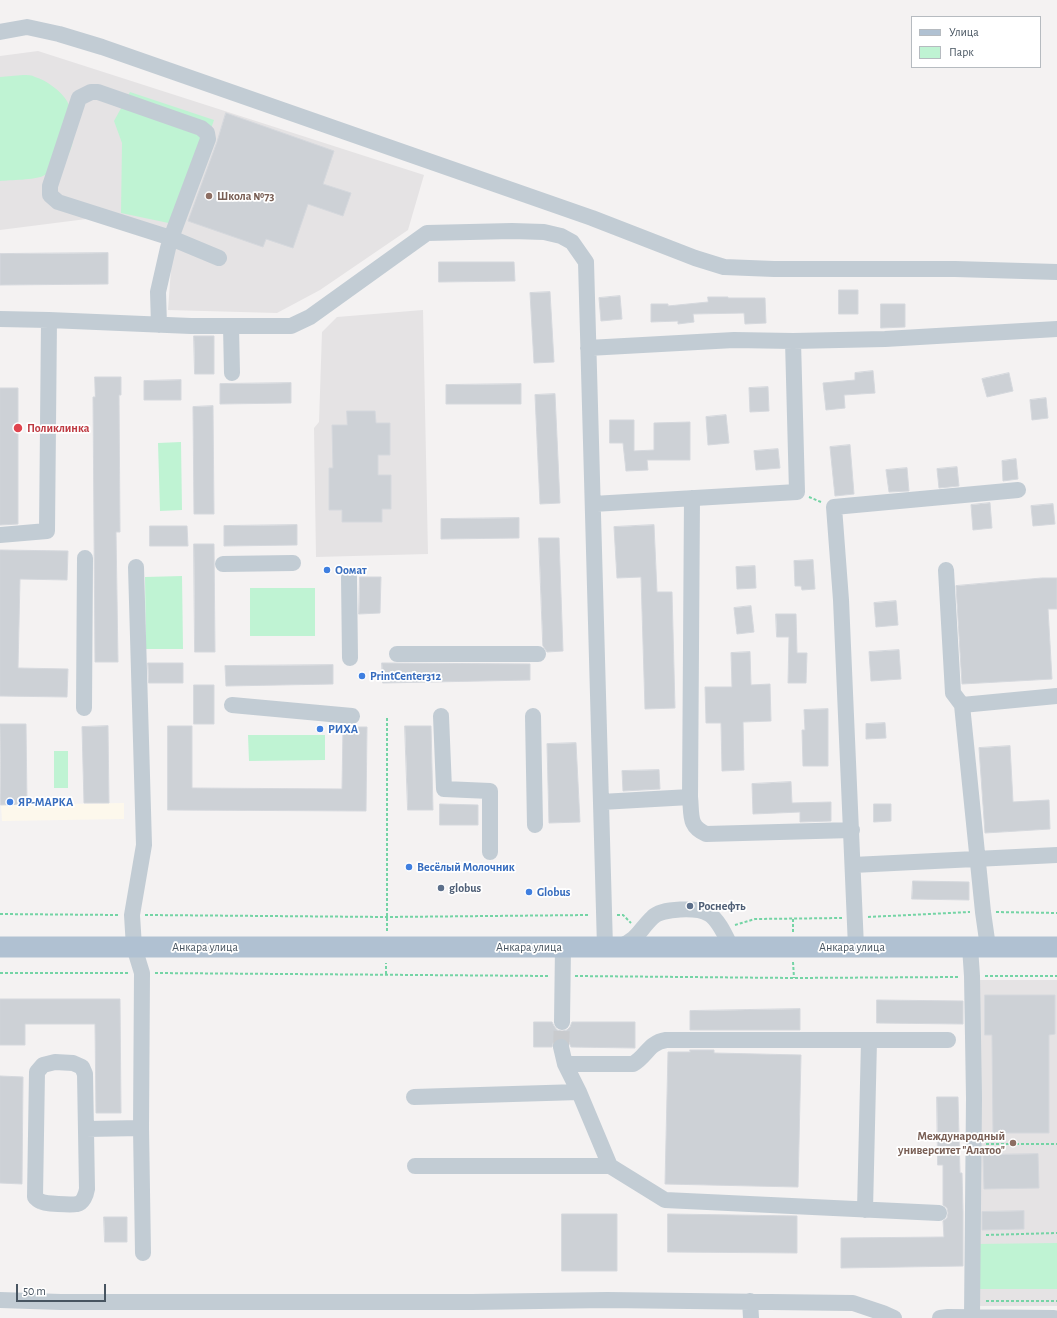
<!DOCTYPE html>
<meta charset="utf-8">
<style>
body{margin:0}
#map{position:relative;width:1057px;height:1318px;overflow:hidden;background:#f4f2f2;font-family:"Alegreya Sans",sans-serif}
canvas{display:block}
.legend{position:absolute;left:911px;top:16px;width:130px;height:52px;box-sizing:border-box;background:#fff;border:1px solid #b6bbc0;margin:0;padding:5px 7px;list-style:none;font-size:12px;color:#485561}
.legend li{display:flex;align-items:center;gap:8px;height:20px}
.legend b{width:20px;border:1px solid #b6bbc0}
.scale{position:absolute;left:16px;top:1284px;width:90px;height:18px;box-sizing:border-box;border:2px solid #485561;border-top:0;padding-left:5px;font-size:12px;line-height:14px;white-space:nowrap;color:#485561;-webkit-text-stroke:3px #fff;paint-order:stroke}
</style>
<div id="map">
<canvas width="1057" height="1318"></canvas>
<ul class="legend">
<li><b style="height:5px;background:#b0c1d2"></b>Улица</li>
<li><b style="height:11px;background:#bff3d3"></b>Парк</li>
</ul>
<div class="scale">50 m</div>
</div>
<script>
const ctx = document.querySelector('canvas').getContext('2d');
ctx.lineJoin = 'round';
function fill(path, color) { ctx.fillStyle = color; ctx.fill(path, 'evenodd'); }
function stroke(path, color, width, dash) { ctx.strokeStyle = color; ctx.lineWidth = width; ctx.lineCap = dash ? 'butt' : 'round'; ctx.setLineDash(dash || []); ctx.stroke(path); }
function write(font, color, halo, rows, align = 'center') {
  ctx.font = font + ' "Alegreya Sans",sans-serif'; ctx.lineWidth = 3.5; ctx.setLineDash([]); ctx.textBaseline = 'middle'; ctx.strokeStyle = halo; ctx.fillStyle = color; for (const [text, x, y, turn = 0] of rows) {
    ctx.save(); ctx.translate(x, y); ctx.rotate((+turn || 0) * Math.PI / 180); ctx.textAlign = isNaN(turn) ? turn : align; if (halo) ctx.strokeText(text, 0, 0); ctx.fillText(text, 0, 0); ctx.restore();
  }
}
const commercial = new Path2D(`
 M124,803V819L2,821L1,805Z`);
const education = new Path2D(`
 M38,51L424,175L408,230L320,290L277,313L168,310L173,242L110,216L0,230V56Z
 M423,310L428,554L316,557L314,428L319,422L322,332L337,317Z
 M970,980H1057V1306H969Z`);
const green = new Path2D(`
 M23,75C27,75 32,75 35,77C46,80 61,91 67,101C76,118 77,144 65,160C59,166 51,172 43,176C35,180 10,180 0,181V77Z
 M130,92L214,120L178,225L121,213L122,143L114,121Z
 M181,442L182,510L160,511L158,443Z
 M182,576L183,649H146L145,577Z
 M250,588H315V636H250Z
 M248,735H325V760L249,761Z
 M54,751H68V788H54Z
 M1057,1243V1289H976L975,1244Z`);
const building = new Path2D(`
 M226,113L334,151L323,184L351,193L343,216L308,204L293,248L266,239L263,247L188,221L217,142Z
 M108,253V284L0,285V254Z
 M439,262H514L515,281L439,282Z
 M839,290H858V314H839Z
 M550,292L554,362L534,363L530,293Z
 M620,296L622,319L601,321L599,298Z
 M708,297H728V298H765L766,323L745,324L744,313L693,314L694,322L678,324V321L651,322V304H668V306L708,302Z
 M881,304H905V327L881,328Z
 M194,336H214V374H195Z
 M873,371L875,393L844,395L845,408L826,410L823,383L855,380V373Z
 M1009,373L1013,391L987,397L982,379Z
 M95,377H121V395H119L120,532H116L118,662H95L93,397H95Z
 M181,380V400H144V381Z
 M291,383V403L220,404V384Z
 M521,384V404H446V385Z
 M768,387L769,411L750,412L749,388Z
 M0,388H18V524L0,525Z
 M555,394L560,503L540,504L535,395Z
 M1046,398L1048,418L1032,420L1030,400Z
 M213,406L214,514H194L193,407Z
 M347,411H375L376,423H390V455H378V475H391V509H382V522H342V510H329V468H333L332,425H347Z
 M726,415L729,443L708,445L706,417Z
 M610,420H634V451L654,450V423L690,422V460H647L648,470L626,471L623,443H610Z
 M850,445L854,494L835,496L830,447Z
 M778,449L780,468L756,470L754,451Z
 M1016,459L1018,479L1003,481L1002,461Z
 M957,467L959,486L939,488L937,469Z
 M907,468L909,491L889,492L886,470Z
 M990,503L992,528L973,530L971,505Z
 M1053,504L1055,524L1033,526L1031,506Z
 M519,518V538L441,539V519Z
 M297,525V545L224,546V526Z
 M654,525L657,592H672L675,708L645,709L641,577L617,578L614,527Z
 M150,526H187L188,546H150Z
 M539,538H559L563,651L547,652L543,646Z
 M194,544H214L215,652H195Z
 M0,550L68,551L67,580L20,579L18,668L68,669L67,697L0,696Z
 M813,560L815,589L802,590L801,586H795L794,561Z
 M755,566L756,588L737,589L736,567Z
 M360,577H381L380,613L359,614Z
 M1042,578H1057V609H1048L1052,679L962,684L956,586Z
 M896,601L898,625L876,627L874,603Z
 M751,606L754,632L737,634L734,608Z
 M776,614H796L797,653H807L806,683H788L789,637H777Z
 M899,650L901,679L871,681L869,652Z
 M750,652L751,685L770,684L771,721L743,722L744,770L722,771L721,723H706L705,687H732L731,653Z
 M148,663H183V683H149Z
 M382,663L530,664V680L383,683Z
 M333,665V684L226,686L225,666Z
 M194,685H214V724H194Z
 M828,709V766H803L802,730H805L804,710Z
 M885,723L886,738L866,739V724Z
 M0,724H26L27,804L1,805Z
 M108,726L109,803H84L82,727Z
 M168,726H192V788L342,789L343,727H367L366,811L168,810Z
 M405,726H431L433,810H408Z
 M576,743L580,822L549,823L547,744Z
 M1010,746L1013,802L1049,800L1050,829L985,833L979,748Z
 M659,770L660,789L623,791L622,771Z
 M791,782L792,803L831,802V821L800,822V812L753,814L752,784Z
 M440,804L478,805V825H440Z
 M874,804H891V821L874,822Z
 M913,881L969,882V900L912,899Z
 M985,995H1055V1034L1049,1035V1133H993L992,1035H985Z
 M0,999H120L121,1113H96L95,1024H25V1045H0Z
 M877,1000L963,1001V1024L877,1023Z
 M800,1009V1030H690V1011Z
 M534,1022H552L554,1026L557,1030L562,1031L567,1030L570,1027L572,1022H635V1048L571,1047L568,1040L564,1038H559L554,1040L552,1047H534Z
 M690,1050H714V1053L801,1055L798,1187L665,1184L668,1052H690Z
 M0,1076L23,1077L22,1184L0,1183Z
 M937,1097H958L960,1173H962L963,1212V1266L841,1268V1238L944,1237L943,1221L947,1218L948,1213L947,1208L943,1205V1165H938Z
 M1038,1154L1039,1188L984,1189L983,1155Z
 M1024,1211V1229L982,1230V1212Z
 M562,1214H617V1271H562Z
 M668,1214L797,1216V1253L668,1252Z
 M104,1217H127V1242H105Z`);
const minorTunnel = new Path2D(`
 M561,1047L562,1022`);
const path = new Path2D(`
 M809,497L821,502
 M996,912L1057,913
 M0,914L118,915
 M145,915L387,917L590,915
 M617,915H623L631,923
 M868,917L970,912
 M793,919V932
 M735,925L755,919L842,918
 M387,931V716
 M793,962L794,978
 M0,973H129
 M155,973L549,976
 M386,974V963
 M575,976L794,978L959,977
 M985,976H1057
 M986,1144H1057
 M986,1235L1057,1233
 M986,1301H1057`);
const minor = new Path2D(`
 M0,32L27,27L59,34L102,47L592,218L695,258L724,267L774,269H955L1057,272
 M0,319L49,320L191,326H291L310,317L427,233L512,231L544,232L561,236L572,242L586,262L605,947
 M159,325L158,292L168,248L171,238L208,139L207,133L201,128L98,92H91L79,98L50,186V195L58,202L171,238L219,258
 M231,326L232,373
 M588,348L734,340L793,341L885,339L1057,329
 M593,504L797,492L793,341
 M0,535L47,531L49,320
 M223,564L293,563
 M136,567L144,845L132,915L134,947L142,973L141,1128L143,1253
 M946,570L953,693L962,705L983,912L988,947
 M349,577L350,658
 M397,654H538
 M232,705L352,716
 M962,705L1057,696
 M84,708L85,558
 M441,716L444,789L490,791V852
 M533,716L535,825
 M690,797C692,815 688,826 706,834L852,830
 M601,802L690,797L692,498
 M853,865L1057,855
 M619,947C639,939 639,930 653,917C662,908 698,907 709,914C719,920 726,937 731,947
 M856,947L841,600L834,507L1018,490
 M970,947L972,976L974,1098L972,1317
 M562,1022L563,947
 M561,1047L565,1064L579,1092L610,1166L665,1200L939,1213
 M55,1062L73,1063L82,1067L85,1074L87,1189C86,1195 83,1203 77,1204C72,1205 44,1204 40,1201C39,1201 36,1198 35,1197L37,1072L43,1065Z
 M565,1064H633C647,1056 648,1043 666,1040H948
 M414,1097L579,1092
 M86,1129L141,1128
 M415,1166H610
 M865,1210L869,1041
 M0,1300L61,1302H472L607,1300L853,1303L883,1313L894,1318
 M750,1301L751,1318
 M940,1318L948,1317L1054,1318`);
const major = new Path2D(`
 M0,947H1057`);
const markers = [
 [209,196,4,"#8d6e63"],
 [18,428,5,"#e0444e"],
 [327,570,4,"#3f7fe0"],
 [362,676,4,"#3f7fe0"],
 [320,729,4,"#3f7fe0"],
 [10,802,4,"#3f7fe0"],
 [409,867,4,"#3f7fe0"],
 [441,888,4,"#5c6f8a"],
 [529,892,4,"#3f7fe0"],
 [690,906,4,"#5c6f8a"],
 [1013,1143,4,"#8d6e63"]
];
const educationNames = [
 ["Школа №73",217,196],
 ["Международный",1005,1136,"right"],
 ["университет \"Алатоо\"",1005,1150,"right"]
];
const healthNames = [
 ["Поликлинка",27,428]
];
const shopNames = [
 ["Оомат",335,570],
 ["PrintCenter312",370,676],
 ["РИХА",328,729],
 ["ЯР-МАРКА",18,802],
 ["Весёлый Молочник",417,867],
 ["Globus",537,892]
];
const serviceNames = [
 ["globus",449,888],
 ["Роснефть",698,906]
];
const streetNames = [
 ["Анкара улица",205,947],
 ["Анкара улица",529,947],
 ["Анкара улица",852,947]
];
fill(commercial, '#fdf8ec');
fill(education, '#e5e3e4');
fill(green, '#bff3d3');
fill(building, '#cdd1d6');
stroke(building, '#d5d8dd', 1);
stroke(minorTunnel, '#c9cbce', 16, [16, 8]);
stroke(path, '#74d4a5', 2, [3, 2]);
stroke(minor, '#c2ccd4', 16);
stroke(major, '#b0c1d2', 21);
for (const [x, y, r, color] of markers) { const dot = new Path2D(); dot.arc(x, y, r, 0, 2 * Math.PI); ctx.fillStyle = color; ctx.fill(dot); stroke(dot, '#fff', 1.5); }
write('bold 12px', '#785e54', '#fff', educationNames, 'left');
write('bold 12px', '#be3a42', '#fff', healthNames, 'left');
write('bold 12px', '#366cbe', '#fff', shopNames, 'left');
write('bold 12px', '#4e5e75', '#fff', serviceNames, 'left');
write('12px', '#485561', '#fff', streetNames);
</script>
